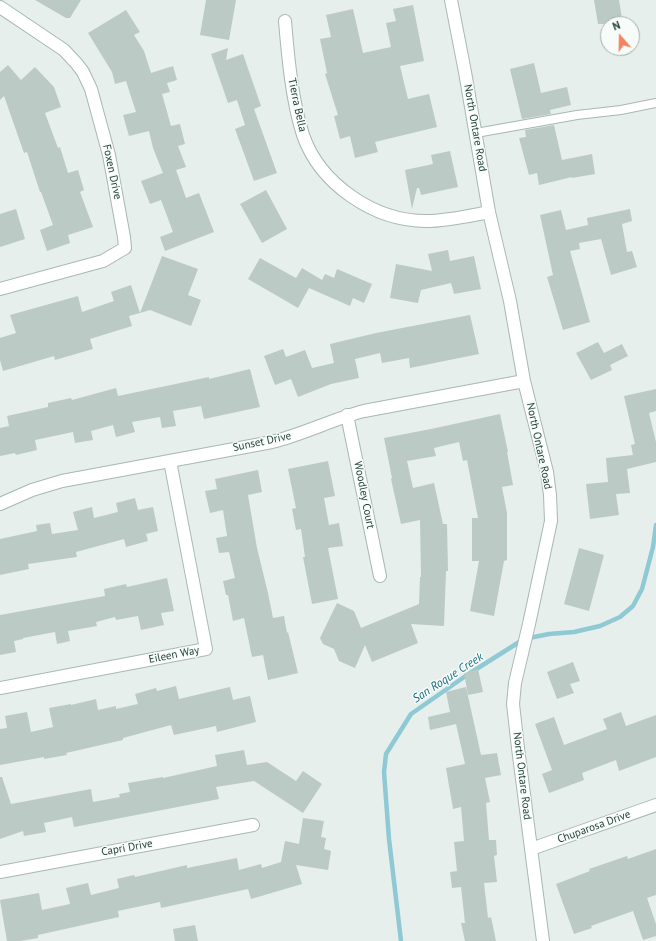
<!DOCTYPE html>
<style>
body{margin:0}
#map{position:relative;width:656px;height:941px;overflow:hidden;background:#e6efeb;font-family:"PT Sans",sans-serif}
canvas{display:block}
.north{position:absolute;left:600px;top:16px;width:40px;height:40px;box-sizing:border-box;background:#f7fbf9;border:1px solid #a3b1ad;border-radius:50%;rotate:340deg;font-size:11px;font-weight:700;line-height:16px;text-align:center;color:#24423a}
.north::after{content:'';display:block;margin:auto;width:14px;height:18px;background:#f4845f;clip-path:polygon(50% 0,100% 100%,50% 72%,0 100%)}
</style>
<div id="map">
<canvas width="656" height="941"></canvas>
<div class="north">N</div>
</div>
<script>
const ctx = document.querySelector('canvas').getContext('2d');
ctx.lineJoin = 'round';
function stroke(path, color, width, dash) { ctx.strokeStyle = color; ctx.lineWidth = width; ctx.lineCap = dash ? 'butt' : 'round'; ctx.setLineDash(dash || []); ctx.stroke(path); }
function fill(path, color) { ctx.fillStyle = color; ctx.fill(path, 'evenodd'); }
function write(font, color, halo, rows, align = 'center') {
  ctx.font = font + ' "PT Sans",sans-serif'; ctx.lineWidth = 3; ctx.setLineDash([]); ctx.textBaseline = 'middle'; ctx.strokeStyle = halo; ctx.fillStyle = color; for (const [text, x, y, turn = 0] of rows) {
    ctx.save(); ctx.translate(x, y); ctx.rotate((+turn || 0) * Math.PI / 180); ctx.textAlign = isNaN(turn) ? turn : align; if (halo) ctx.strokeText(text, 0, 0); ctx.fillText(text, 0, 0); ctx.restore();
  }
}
const stream = new Path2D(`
 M401,941L389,839L384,772L386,754L411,714L467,675L524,639L549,634L574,632L600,626L620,617L633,606L642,589L653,547L656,525`);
const building = new Path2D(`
 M35,0H81L70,18H66Z
 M206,0H236L229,40L200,35Z
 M594,0H619L623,24H598Z
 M413,5L424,61L400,66L408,99L429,94L437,127L375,142L378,152L355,158L350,136L340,139L334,116L338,115L325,74L327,73L320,39L331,37L326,15L353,9L363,53L391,47L386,23L396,21L393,9Z
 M126,10L140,32L134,35L144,51L151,73L173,66L177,80L167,83L170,92L162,94L171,126L180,124L185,144L178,146L186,167L176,170L186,198L199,193L214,232L165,251L160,237L173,232L161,200L150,204L141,181L163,173L153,148L149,131L129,136L123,115L136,112L126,81L115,84L112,72L88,33Z
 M228,48L226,60L243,54L261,106L254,109L277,173L254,181L235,129L245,125L237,100L228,103L211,54Z
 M534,63L541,93L567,87L571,105L550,110L551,114L522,119L510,69Z
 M8,65L21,80L35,67L54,87L61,107L45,113L58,148L60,147L68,173L78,170L84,190L80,192L93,227L68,235L70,243L47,251L40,230L53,225L41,192H40L27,152L24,153L4,96L0,100V72Z
 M554,125L562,160L592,154L595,174L572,178V177L539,185L537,173L529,175L519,138L526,137L525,130Z
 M450,151L458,187L421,195L419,188H417L412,209L405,170L433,164L431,155Z
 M266,190L287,229L262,243L240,204Z
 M16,209L25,239L0,247V214Z
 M630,209L632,221L622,224L627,252L632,251L637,267L611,275L601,239L579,243L580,249L570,251L590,322L563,330L547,277L553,275L540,215L561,210L566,230L588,225L587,218Z
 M448,250L450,261L474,256L481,289L454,294L451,283L421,290L418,303L390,298L396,264L432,271L428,254Z
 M162,256L198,269L188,295L201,300L191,326L150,310L140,313Z
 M260,258L296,278L302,268L322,280L325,274L334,278L337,269L372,284L364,303L353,298L350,306L309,288L298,308L248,279Z
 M131,285L140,313L129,316L132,326L90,339L93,349L55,360L54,356L3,371L0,360V338L16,333L10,315L78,296L82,312L114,301L111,292Z
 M470,315L479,354L410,368L409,358L382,363L380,353L355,359L359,378L331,384L298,397L291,379L275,385L264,356L283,349L286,357L305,350L312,368L334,363L330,344L376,333Z
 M598,342L604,353L622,344L628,356L610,365L612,370L591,380L576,353Z
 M250,369L260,407L204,419L201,406L173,411L176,426L162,428L160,417L132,422L135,432L116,437L113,425L91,431L93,440L75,443L73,432L35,440L37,450L16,455L15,453L0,456V428L9,426L7,416L48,407V403L71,398L72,400L116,388L118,396L209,377V379Z
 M656,389V411L649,413L656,442V462L627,469L630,493L616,494L619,515L590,519L586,484L608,482L606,458L633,455L631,445L635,444L624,396Z
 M500,414L508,452H507L513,485L502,487L507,513V560L504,561L494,616L470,611L479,561H472V518H478L467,460L463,461L459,442L434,448L436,456L407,461L413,488L434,483L443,524H447L448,571H446L444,626L411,624L418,643L372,662L365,645L355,668L339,661L334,649L323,644L320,638L337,603L354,611L361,628L419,604L420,577H421L420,520L401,524L391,479L392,478L384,438L431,429Z
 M328,461L335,496L324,498L329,525L339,523L343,546L328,548L338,599L312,604L303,557H305L301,529L296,530L292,509L296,508L288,469Z
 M258,470L262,492L248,495L257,548L268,593L273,618L284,616L287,633L288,632L298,673L268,680L263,655L252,657L244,618L233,621L228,595H226L223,581L235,578L229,552L219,553L216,538L227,536L223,510L210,513L205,491L217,489L215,479Z
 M135,498L138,510L153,507L158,531L146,534L148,541L126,547L124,539L76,552L77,557L28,564L29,569L0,575V539L37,531L36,525L50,523L52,534L78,530L73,512L92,507L94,518L118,512L116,503Z
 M579,548L604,555L589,611L564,604Z
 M167,578L174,611L161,613L164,625L141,630L138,616L116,620L115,617L96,622L97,626L68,631L70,641L57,644L55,632L23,638V639L14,641L16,652L0,655V615L105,596L104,589L126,584L127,587Z
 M573,662L580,681L570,684L574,693L557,699L547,672Z
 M478,669L483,692L468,695L464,673Z
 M176,686L179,699L230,687L233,700L250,696L256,722L217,732L216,726L174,735L171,725L123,738V740L66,753L67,755L44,759V757L0,765V729L7,728L5,716L27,712L31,732L53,727L49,708L71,704V705L96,699L98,710L116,706V709L138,704L135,694L156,688L157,691Z
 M466,687L481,755L497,753L501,775L485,778L490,802L486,803L489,840H496L497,855L494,856L497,882L484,883L488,918L491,917L496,941H465L461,923H465L461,887L452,888L450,872L457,871L454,842L464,841L461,807L453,809L446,768L465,764L456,724L430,730L428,717L450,712L446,692Z
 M621,712L626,726L656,715V757L619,771L616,760L582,773L584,780L549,793L542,774L552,770L535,724L554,717L564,745L607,729L603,719Z
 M244,750L247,765L267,762L296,781L303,771L322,784L303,813L254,781L216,787L219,799L74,827L72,817L44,823L46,832L24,836L23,831L0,839V777H2L11,804L91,789L93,802L120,797L119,794L130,792L128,783L163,777V778L217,766L215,755Z
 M303,818L324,821L321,837L326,838L324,849L331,851L328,870L296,865L302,884L251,899L248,889L161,908L160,902L118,911L119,917L38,935V938L20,941H7L0,900L39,893L42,910L70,904L66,888L88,883L91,895L119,888L117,879L134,875L135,877L187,865V868L237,858L239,870L261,864L262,868L281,862L285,841L299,844Z
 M656,849V895L647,898L656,924V936L643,940L633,911L591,926L592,928L574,934L556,884L590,871L589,869L627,856L628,859Z
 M195,925L198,941H175L173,929Z`);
const lane = new Path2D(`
 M476,133L577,115L621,110L656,103`);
const street = new Path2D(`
 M451,0L465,72L489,212L510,301L524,381L547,472L550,495L551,521L529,624L515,683L513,704L518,748L543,941
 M0,7L64,50L77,64L83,72L91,89L109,155L124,237L125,248L103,261L0,289
 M285,21C288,57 292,101 303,135C320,184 374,221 426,221C447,221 468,216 489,212
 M347,415L380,576
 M0,504L32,490L62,481L272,442C304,434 333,419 364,411L524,381
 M0,688L206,649L170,461
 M531,849L656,805
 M0,872L253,825`);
const streetNames = [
 ["Tierra Bella",297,105,78],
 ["North Ontare Road",475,128,80],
 ["Foxen Drive",112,172,78],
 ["Sunset Drive",262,442,-12],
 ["North Ontare Road",539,446,78],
 ["Woodley Court",364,495,79],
 ["Eileen Way",174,655,-11],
 ["North Ontare Road",522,776,83],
 ["Chuparosa Drive",594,827,-20],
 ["Capri Drive",127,848,-10]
];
const waterNames = [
 ["San Roque Creek",448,678,-33]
];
stroke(stream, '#8ec9d4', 4.5);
fill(building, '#bbcac4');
stroke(lane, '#a8b8b2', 10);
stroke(street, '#a8b8b2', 14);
stroke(lane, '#fff', 8);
stroke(street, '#fff', 12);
write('11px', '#24423a', '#f7fbf9', streetNames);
write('italic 12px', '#1c6f80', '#f7fbf9', waterNames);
</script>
